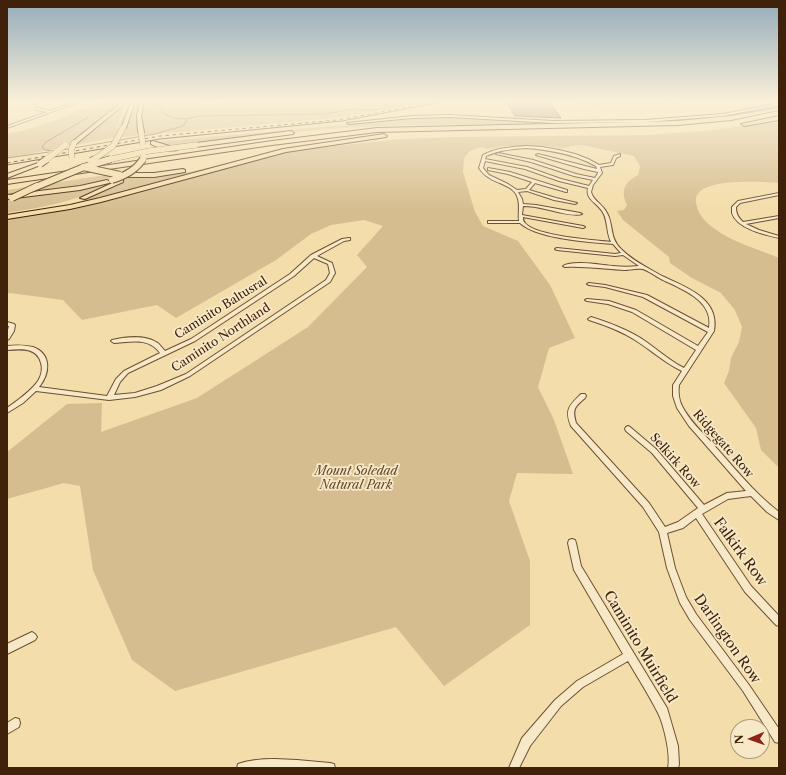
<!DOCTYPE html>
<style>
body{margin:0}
#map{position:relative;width:786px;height:775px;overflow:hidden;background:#f3ddaa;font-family:"Libre Caslon Text",serif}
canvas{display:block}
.frame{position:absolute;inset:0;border:8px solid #40210a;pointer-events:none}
.north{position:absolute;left:730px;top:719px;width:40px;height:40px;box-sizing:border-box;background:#f7e9c8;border:1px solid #ae997c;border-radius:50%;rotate:268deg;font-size:11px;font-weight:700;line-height:16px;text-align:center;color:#40210a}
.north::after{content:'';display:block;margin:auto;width:14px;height:18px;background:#8f2418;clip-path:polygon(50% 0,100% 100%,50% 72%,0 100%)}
</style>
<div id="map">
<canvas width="786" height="775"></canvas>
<div class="frame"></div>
<div class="north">N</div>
</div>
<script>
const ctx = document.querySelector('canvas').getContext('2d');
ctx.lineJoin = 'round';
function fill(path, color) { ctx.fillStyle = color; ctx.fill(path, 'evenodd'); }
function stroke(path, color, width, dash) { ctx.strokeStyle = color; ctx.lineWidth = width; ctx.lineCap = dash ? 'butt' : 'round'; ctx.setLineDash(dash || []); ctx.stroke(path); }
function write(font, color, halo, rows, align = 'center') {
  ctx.font = font + ' "Libre Caslon Text",serif'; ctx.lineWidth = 3.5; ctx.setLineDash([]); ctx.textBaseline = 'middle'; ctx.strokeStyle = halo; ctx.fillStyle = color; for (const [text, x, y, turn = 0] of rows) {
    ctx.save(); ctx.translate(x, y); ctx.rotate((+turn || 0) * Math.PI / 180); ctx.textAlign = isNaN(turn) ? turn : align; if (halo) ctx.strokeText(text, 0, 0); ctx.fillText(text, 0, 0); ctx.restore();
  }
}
const green = new Path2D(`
 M104,102H126L115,133L123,116L128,102H199L201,105L238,102H428L335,118L112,138L7,158V134C40,129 72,112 104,102Z
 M453,117L491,119L543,124L398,125L326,129L167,146L155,142L341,125H350L356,123L424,118Z
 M779,122V183C763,182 691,176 696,203C698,215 706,223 715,229C734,243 758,249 779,258V468L761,450L756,428L724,383L729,371L731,358L739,342L742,327L735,310L721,293L692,278L670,263L669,257L623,220L617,211L624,210L627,205C620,190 625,182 638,175L640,166L634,156L587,146L578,145L562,148L547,146H505L488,149L481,147L470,151L464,158L463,172L475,212L483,226L518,241L550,285L575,338L549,348L538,387L554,420L573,474L517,473L509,501L530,561V625L444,686L396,627L175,691L132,660L93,570L80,486L64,483L7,499V452L67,404L102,403L101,432L197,398L308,327L367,267L357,255L383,226L364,220L331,225L311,234L276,260L176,318L157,305L82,320L63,300L10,293L7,294V218L84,204L294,150L402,139L454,137L645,135L703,131Z
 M226,164L85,201L82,200L124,181C114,180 104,187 95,191C67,203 37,208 7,213V198L78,189L114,181L111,180L86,186L7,196V190L106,175L134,177L160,176L189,172Z`);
const stream = new Path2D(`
 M159,102C160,118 174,118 187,119
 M578,102L591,104L680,102
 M187,119L199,116L323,114L355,109L375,110L413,102
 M62,150L155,134L183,126L187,120
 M55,151L45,150L42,147L46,142L89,117
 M7,158L49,152`);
const building = new Path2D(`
 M508,102L550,103L561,118L515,116Z`);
const street = new Path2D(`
 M36,102H38L36,105L38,108L49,111L75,102H79L7,128V126L47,112L36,110L34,105Z
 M526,146L542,147L559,150L575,154L588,159L599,165L611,163L614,156L620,154V156L616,158L613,165L600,167L602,173L593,185L591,192C593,201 603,204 607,213C614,226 609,237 621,249C633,261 648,268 662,276C685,287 720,298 714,331L679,385C678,392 679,400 682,406C689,420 701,431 711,442C733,466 753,492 779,512V520L767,512L751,496L728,499L702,514L751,586L779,616V626L776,625L745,592L696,518L683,528L667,533L675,568L686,597L696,614L749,685L779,729V743L775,742L743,691L690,620L680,603L667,568L659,532L643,507L571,426C564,409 570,405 581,394H585L586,396L585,398C575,407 572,408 576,423L649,503L665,527L678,522L698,508L652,453L626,431L625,429L626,427L628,426L630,427L656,449L704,505L727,493L746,491L689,426L677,408L673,396V385L682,371C665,363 651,350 635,340C621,331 605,325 589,320L588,319L591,317C610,323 629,330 645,341C658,350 670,361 684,368L696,350L632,312L608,304L587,301L585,300L587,299L609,301L636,310L698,346L708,332L643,297L605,287L589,285L587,284L589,283L605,285L647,295L709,328C714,300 681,289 661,279C657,277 646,269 642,269C638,268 628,270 624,270C604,269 585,266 565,267L563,266C573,260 600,265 613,266C622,267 630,267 639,266L623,255L615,256L557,250L555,249L557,248L615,254L621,253L613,244C590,242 537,239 520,223H488V221H519C518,213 520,206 518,199C515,185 497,184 488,177C484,175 482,172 479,168L483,155C496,148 511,147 526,146ZM526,148C551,150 574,154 596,166L597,169L538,154L536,155L584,169L598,172V173L595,178L576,174L533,160L498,153L496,154L531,162L574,176L593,180L589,186L561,179L527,167L485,159L486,156C500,150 512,149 526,148ZM485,161L525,169L559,181L588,188C585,199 597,203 602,211C608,219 606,232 611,242C594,240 535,236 525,223C523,221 523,220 523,217L583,228L585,227L583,226L522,215L523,206C530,206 538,207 545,209C554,211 574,217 582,214L580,213L536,205L523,204L522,199L518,192L527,191L554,200L575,204L577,203L556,198L529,190L535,183L566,192H567V190L510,172L488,168V170L508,174L532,182L526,189L517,190L508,184L489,175L483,168Z
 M779,193V195L740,203L736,207C736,214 738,217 743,222L779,216V218L746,224L759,230L779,236V238C766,235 737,229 732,213C732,211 732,209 732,207L738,201Z
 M349,238H350V240L344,241L317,256L332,263L335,273L330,282L190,376L161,390L135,397L109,400L36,391L23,403L7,413V408C18,400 30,392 38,381C41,376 43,369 41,363C37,347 20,349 7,350V346C16,345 24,345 33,347C52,354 50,374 39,387L107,396L116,379L124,371L160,353C148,337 132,342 114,343L111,341L112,340C125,337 144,335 156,342C160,344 162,348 165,351L191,339L290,274L311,255L342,239ZM314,258L328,264L330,273L326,280L186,374L157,386L135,393L114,395L120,382L128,373L195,341L294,276Z
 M7,322L14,324L15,325L14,331L9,339L7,340V333L9,326H7Z
 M572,539L575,540L576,543L581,566L667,708L678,746L679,764L678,768H668C671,755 664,725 658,713C649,695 638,678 628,661L583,687L561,706L530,746L519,768H509L522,738L555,700L577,681L623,654L574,570L568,543L569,540Z
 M32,632L35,634L37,637L35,640L7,654V644Z
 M15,718L19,719L20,723L19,727L7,734V723Z
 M275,759L297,760L330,763L334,764L335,768H237L238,764C249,760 263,759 275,759Z`);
const secondary = new Path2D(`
 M779,103V105L723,116L645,122L553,123L450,117L412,118L349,124L347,123L412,116L450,115L553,121L645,120L723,114Z`);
const highway = new Path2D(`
 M122,102H127L76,144H72V142Z
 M131,102H135L126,128L121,129Z
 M140,102H144L141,116L144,132L141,134L138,132L137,116Z
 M779,108V110L731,120L678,125L377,132L272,145L7,184V180L272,141L377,128L678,121L731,116Z
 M779,116V120L744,126L741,124Z
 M291,131L294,133L293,134L196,147L193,145L196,143Z
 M384,134L387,136L386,137L286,152L101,202L70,209L7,219V215L70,205L100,198L283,149Z
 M153,141L179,149C171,153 159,148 151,144V142Z
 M38,163L43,164L7,178V174Z
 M183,169L185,170V172L154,177H120L117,175L120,173H154Z
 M121,179L123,180V182L85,199L80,198Z
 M107,180L110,182L109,183L80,190L7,199V195L80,186Z`);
const tram = new Path2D(`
 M7,165L160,139L342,121L442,102`);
const rail = new Path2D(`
 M7,163L160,136L337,120L436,102`);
const highwayBridgeFar1 = new Path2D(`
 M141,132L143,145
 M72,158L71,151L74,143
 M46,160L65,145
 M93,160L113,146L123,128
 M107,160L149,151L196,145
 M143,160L144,157`);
const highwayBridge = new Path2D(`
 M91,161L95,159
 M40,164L47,159
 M83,167L120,175
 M112,180C125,176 136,170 143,159
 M31,189L84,167L111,159
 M12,198L37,186`);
const streetNames = [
 ["Caminito Baltusral",221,308,-32],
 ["Caminito Northland",221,338,-33],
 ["Ridgegate Row",723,444,49],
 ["Selkirk Row",675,461,48]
];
const parkNames = [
 ["Mount Soledad",356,472],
 ["Natural Park",356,486]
];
const nearStreetnames = [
 ["Falkirk Row",740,552,54],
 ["Darlington Row",727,639,55],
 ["Caminito Muirfield",640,647,59]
];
fill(green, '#d5bd8f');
stroke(stream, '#876b4a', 1);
fill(building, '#9d835d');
stroke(building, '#40210a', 1);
stroke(street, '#6d5032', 2);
stroke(secondary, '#40210a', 2);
stroke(highway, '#40210a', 2);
fill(street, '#f7e9c8');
fill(secondary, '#f7e9c8');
fill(highway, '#f3ddaa');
stroke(tram, '#40210a', 1);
stroke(rail, '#40210a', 1, [3.5, 3.5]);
stroke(highwayBridgeFar1, '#40210a', 6, []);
stroke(highwayBridge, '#40210a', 8, []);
stroke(highwayBridgeFar1, '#f3ddaa', 5.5);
stroke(highwayBridge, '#f3ddaa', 6);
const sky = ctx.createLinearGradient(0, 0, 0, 211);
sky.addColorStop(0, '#94abba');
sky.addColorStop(0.48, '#faf0d9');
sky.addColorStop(1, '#faf0d900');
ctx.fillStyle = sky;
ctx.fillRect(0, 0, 786, 211);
write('12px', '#40210a', '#f7e9c8', streetNames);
write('italic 12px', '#65482b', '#f7e9c8', parkNames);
write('14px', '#40210a', '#f7e9c8', nearStreetnames);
</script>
